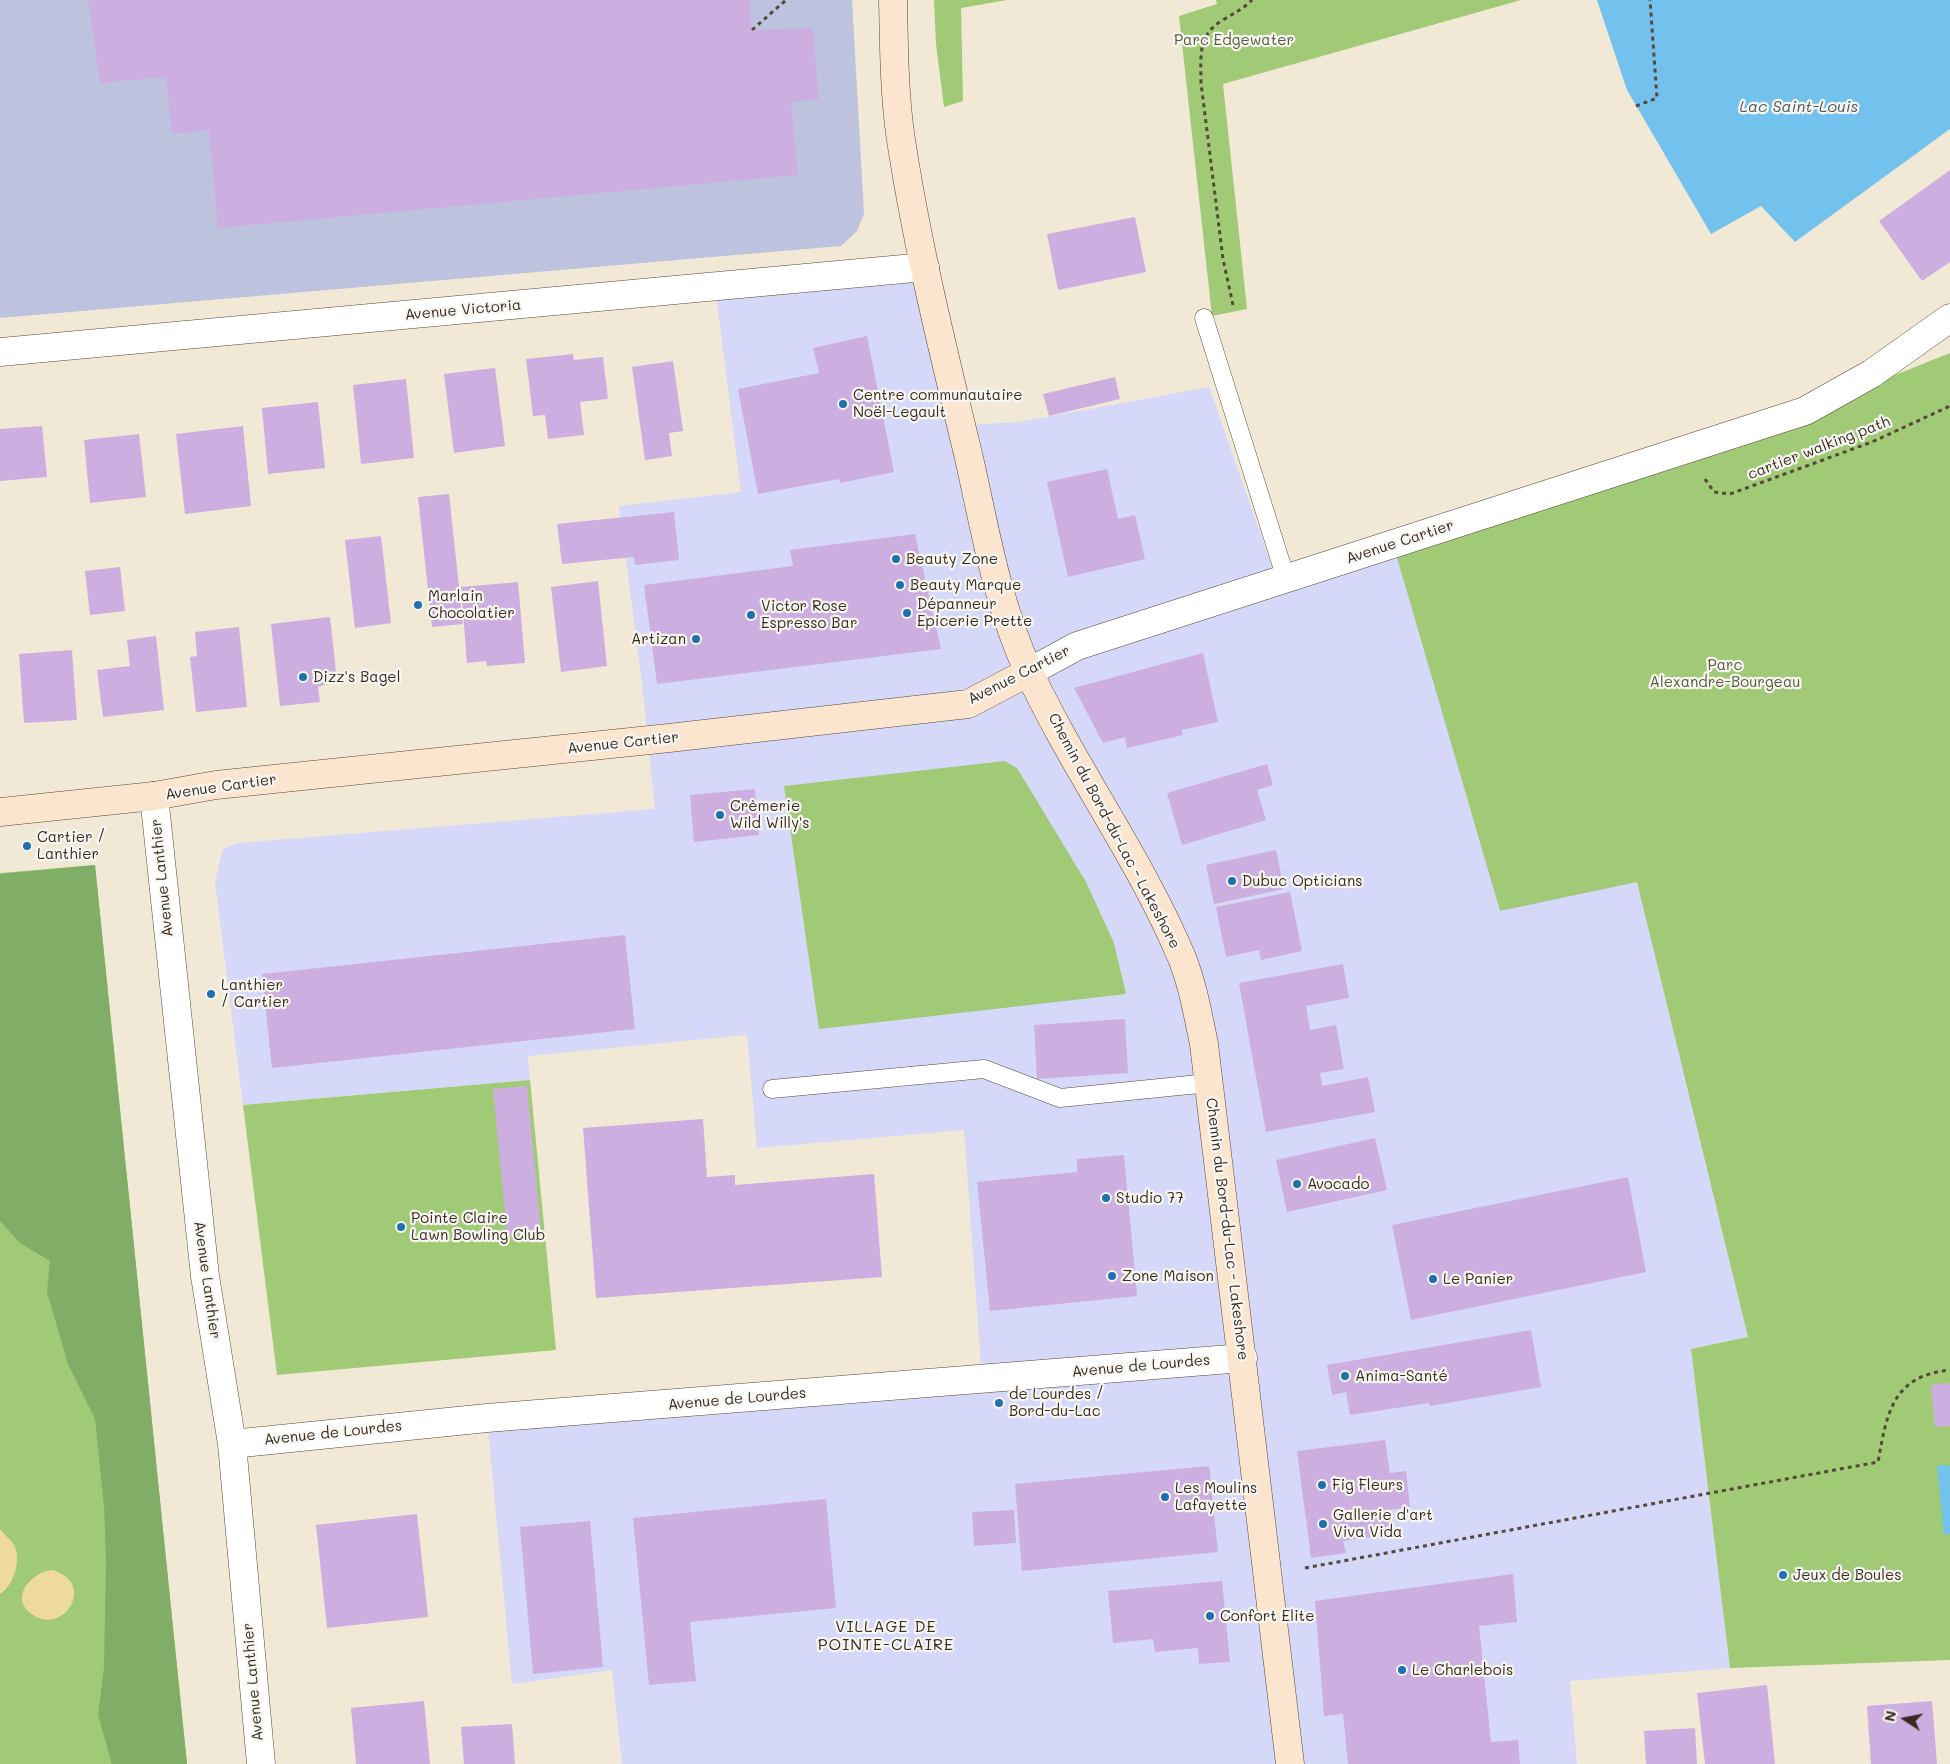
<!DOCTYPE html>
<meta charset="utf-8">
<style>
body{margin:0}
#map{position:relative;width:1950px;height:1764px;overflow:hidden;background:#f1e9d5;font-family:Mali,sans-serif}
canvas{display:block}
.north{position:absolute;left:1880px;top:1694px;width:50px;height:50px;-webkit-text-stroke:4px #f6f6f2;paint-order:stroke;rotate:281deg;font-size:14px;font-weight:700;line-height:20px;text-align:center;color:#3b2a1e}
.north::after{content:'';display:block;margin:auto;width:18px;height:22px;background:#3b2a1e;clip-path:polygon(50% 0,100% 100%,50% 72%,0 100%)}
</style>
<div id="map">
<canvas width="1950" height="1764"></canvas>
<div class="north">N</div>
</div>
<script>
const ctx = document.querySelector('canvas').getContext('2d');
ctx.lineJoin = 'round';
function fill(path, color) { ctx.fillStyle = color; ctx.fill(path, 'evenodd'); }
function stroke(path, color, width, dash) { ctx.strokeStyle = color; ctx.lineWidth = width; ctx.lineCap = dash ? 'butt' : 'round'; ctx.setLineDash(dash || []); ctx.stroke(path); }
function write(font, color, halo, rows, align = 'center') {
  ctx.font = font + ' Mali,sans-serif'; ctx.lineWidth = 4.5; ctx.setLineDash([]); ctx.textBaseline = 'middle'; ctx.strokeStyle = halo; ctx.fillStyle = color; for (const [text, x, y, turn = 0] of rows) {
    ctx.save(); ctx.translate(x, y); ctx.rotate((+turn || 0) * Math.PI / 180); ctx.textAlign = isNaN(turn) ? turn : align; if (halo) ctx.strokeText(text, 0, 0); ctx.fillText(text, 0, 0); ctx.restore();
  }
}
const built = new Path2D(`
 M925,267L952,426L1019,422L1209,387L1275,575L1393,544L1637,881L1748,1337L1691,1349L1730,1668L1570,1681L1577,1764H622L612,1670L512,1684L487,1418L982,1379L964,1130L757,1148L747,1035L528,1056L530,1080L243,1105L215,882L223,849L238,843L655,809L642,683L619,506L741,492L715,286Z`);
const industrial = new Path2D(`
 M0,0H852L864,214L857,231L841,246L0,318Z`);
const green = new Path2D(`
 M934,0H1007L961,8L963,101L944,107L936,44Z
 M1216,0H1521L1223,84L1247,309L1212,316L1179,16L1217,4Z
 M1950,353V1660L1730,1668L1691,1349L1748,1337L1637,882L1500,911L1393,544L1805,411Z
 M1005,761L1017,768L1086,882L1114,943L1126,994L819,1029L784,786Z
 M95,865L187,1764H0V873Z
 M530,1080L556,1350L277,1375L243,1105Z`);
const forest = new Path2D(`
 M95,865L187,1764H112L98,1715L104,1667L106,1562L104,1506L95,1419L68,1364L47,1292L50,1261L20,1243L0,1221V874Z`);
const sand = new Path2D(`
 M0,1529C5,1536 12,1540 15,1547C21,1562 13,1586 0,1594Z
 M52,1570C100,1583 60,1643 27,1610C11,1593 36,1571 52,1570Z`);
const water = new Path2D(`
 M1597,0H1950V129L1795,242L1761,206L1711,234L1627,90Z
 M1950,1465V1534L1944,1535L1937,1466Z`);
const building = new Path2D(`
 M88,0H749L752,30L813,28L819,99L791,102L798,175L218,228L209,130L172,134L166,77L100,83Z
 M1950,170V262L1922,281L1879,221Z
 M1135,217L1146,272L1058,290L1047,234Z
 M867,336L894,472L840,483L839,479L758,494L738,389L819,373L813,348Z
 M573,354L574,360L603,357L608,399L580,402L584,435L548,439L545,415L533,416L526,359Z
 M673,361L683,431L669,433L672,456L645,460L632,367Z
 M495,368L505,446L454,453L444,374Z
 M1115,377L1120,399L1049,416L1043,394Z
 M406,379L414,458L361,464L353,385Z
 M318,402L325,468L268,474L262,408Z
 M42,426L47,477L0,481V429Z
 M243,426L251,506L185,514L176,434Z
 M139,434L146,497L90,503L84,440Z
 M1107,469L1118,519L1135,515L1145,559L1068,577L1047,482Z
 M449,494L463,624L432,627L418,497Z
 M674,512L679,560L635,565L634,557L562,564L557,524Z
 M915,534L941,649L657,684L644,585L793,566L790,550Z
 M381,536L391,623L355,628L345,540Z
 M120,567L125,611L90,615L85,571Z
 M598,581L607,666L561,672L551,587Z
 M518,582L525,663L487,666L486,661L467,663L461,587Z
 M330,617L337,681L318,687L320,702L280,706L271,624Z
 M239,627L247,707L196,712L190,657L197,656L195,632Z
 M156,636L164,710L103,717L97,670L130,666L127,640Z
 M72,650L77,720L24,723L19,654Z
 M1203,653L1218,722L1182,730L1183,735L1127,748L1125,737L1103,743L1074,688Z
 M1267,764L1273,785L1257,790L1266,820L1182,845L1167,793Z
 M755,789L759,835L694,842L690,795Z
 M1276,850L1284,889L1214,904L1206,865Z
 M1290,892L1302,951L1261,960L1259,950L1226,957L1216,907Z
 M625,935L635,1029L272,1068L262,974Z
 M1343,964L1349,998L1306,1006L1310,1030L1336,1025L1344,1069L1320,1073L1322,1086L1368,1077L1375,1112L1266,1132L1239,983Z
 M1125,1019L1128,1073L1037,1079L1034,1025Z
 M527,1086L541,1232L507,1235L493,1089Z
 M703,1119L707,1177L735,1175V1185L874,1174L882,1277L596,1298L583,1128Z
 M1375,1138L1387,1190L1287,1212L1276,1160Z
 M1124,1155L1137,1296L990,1311L977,1182L1077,1172V1159Z
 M1628,1177L1646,1272L1411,1320L1392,1225Z
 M1531,1330L1541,1387L1430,1406L1429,1403L1350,1415L1346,1392L1332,1395L1327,1365Z
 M1950,1383V1426L1935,1427L1931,1385Z
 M1385,1440L1390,1473L1406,1471L1410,1507L1389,1510L1391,1534L1343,1541L1346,1553L1311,1558L1297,1451Z
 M1209,1466L1218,1552L1022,1571L1015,1484Z
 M826,1499L836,1608L690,1622L696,1681L649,1685L633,1518Z
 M1014,1510L1016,1543L974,1546L972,1512Z
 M417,1514L428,1617L327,1628L316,1525Z
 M590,1521L603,1667L533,1674L520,1527Z
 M1513,1574L1517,1622L1479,1626L1491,1742L1518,1740L1520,1764H1348L1343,1714L1324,1716L1315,1601Z
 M1222,1581L1230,1662L1199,1664L1198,1648L1155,1652L1153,1639L1113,1643L1108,1591Z
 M1767,1685L1775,1764H1705L1697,1693Z
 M424,1701L430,1764H356L351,1708Z
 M1932,1701L1937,1764H1871L1867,1706Z
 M512,1724L515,1764H464L461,1727Z
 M1695,1728L1697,1764H1646L1644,1731Z`);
const path = new Path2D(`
 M752,30L786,0
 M1636,106L1657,98L1650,0
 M1233,305L1223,259L1201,83C1201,56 1197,35 1223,20C1234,13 1243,9 1252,0
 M1705,479L1714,492L1730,494L1872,442L1950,406
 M1305,1568L1878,1462C1887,1413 1892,1376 1950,1370`);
const lane = new Path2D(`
 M1204,318L1286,579
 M772,1089L984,1069L1060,1098L1209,1083`);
const street = new Path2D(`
 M0,352L925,267
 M1029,672L1077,646L1805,411L1871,374L1950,318
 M154,796L205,1276L232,1444L261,1764
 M232,1444L487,1418L1243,1358`);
const secondary = new Path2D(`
 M893,0C894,44 894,89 900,133C916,242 943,350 969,458C985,529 997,603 1028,670C1074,769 1140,858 1182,958C1193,986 1198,1015 1204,1044L1290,1764
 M0,812L154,796L216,785L669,738L968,704L1029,672`);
const markers = [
 [843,404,5,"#1f6fb2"],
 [896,559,5,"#1f6fb2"],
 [900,585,5,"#1f6fb2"],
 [418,605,5,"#1f6fb2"],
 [907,613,5,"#1f6fb2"],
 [751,615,5,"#1f6fb2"],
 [696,639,5,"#1f6fb2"],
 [303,677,5,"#1f6fb2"],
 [720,815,5,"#1f6fb2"],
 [27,846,5,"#1f6fb2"],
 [1232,881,5,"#1f6fb2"],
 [211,994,5,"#1f6fb2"],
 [1297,1184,5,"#1f6fb2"],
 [1106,1198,5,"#1f6fb2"],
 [401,1227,5,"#1f6fb2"],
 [1112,1276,5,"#1f6fb2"],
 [1433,1279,5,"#1f6fb2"],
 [1345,1376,5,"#1f6fb2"],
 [999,1403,5,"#1f6fb2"],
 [1322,1485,5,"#1f6fb2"],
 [1165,1497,5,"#1f6fb2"],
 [1323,1524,5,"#1f6fb2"],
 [1783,1575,5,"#1f6fb2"],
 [1210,1616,5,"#1f6fb2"],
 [1402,1670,5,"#1f6fb2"]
];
const parkNames = [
 ["Parc Edgewater",1234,40],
 ["Parc",1725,665],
 ["Alexandre-Bourgeau",1725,682]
];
const streetNames = [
 ["Avenue Victoria",463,310,-5],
 ["cartier walking path",1819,448,-21],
 ["Avenue Cartier",1400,542,-18],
 ["Avenue Cartier",1019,675,-27],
 ["Avenue Cartier",623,743,-6],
 ["Avenue Cartier",221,787,-8],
 ["Chemin du Bord-du-Lac - Lakeshore",1114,831,62],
 ["Avenue Lanthier",162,878,-96],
 ["Chemin du Bord-du-Lac - Lakeshore",1227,1229,83],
 ["Avenue Lanthier",207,1280,82],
 ["Avenue de Lourdes",1141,1366,-5],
 ["Avenue de Lourdes",737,1399,-5],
 ["Avenue de Lourdes",333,1433,-6],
 ["Avenue Lanthier",253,1682,-95]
];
const poiNames = [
 ["Centre communautaire",853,395],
 ["Noël-Legault",853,412],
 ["Beauty Zone",906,559],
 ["Beauty Marque",910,585],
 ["Marlain",428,596],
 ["Chocolatier",428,613],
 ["Dépanneur",917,604],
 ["Epicerie Prette",917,621],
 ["Victor Rose",761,606],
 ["Espresso Bar",761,623],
 ["Artizan",686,639,"right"],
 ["Dizz's Bagel",313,677],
 ["Crèmerie",730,806],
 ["Wild Willy's",730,823],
 ["Cartier /",37,837],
 ["Lanthier",37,854],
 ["Dubuc Opticians",1242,881],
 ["Lanthier",221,985],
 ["/ Cartier",221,1002],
 ["Avocado",1307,1184],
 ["Studio 77",1116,1198],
 ["Pointe Claire",411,1218],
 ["Lawn Bowling Club",411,1235],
 ["Zone Maison",1122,1276],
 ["Le Panier",1443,1279],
 ["Anima-Santé",1355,1376],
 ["de Lourdes /",1009,1394],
 ["Bord-du-Lac",1009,1411],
 ["Fig Fleurs",1332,1485],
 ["Les Moulins",1175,1488],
 ["Lafayette",1175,1505],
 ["Gallerie d'art",1333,1515],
 ["Viva Vida",1333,1532],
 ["Jeux de Boules",1793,1575],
 ["Confort Elite",1220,1616],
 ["Le Charlebois",1412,1670]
];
const waterNames = [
 ["Lac Saint-Louis",1799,107]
];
const neighbourhoodNames = [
 ["VILLAGE DE",886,1627],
 ["POINTE-CLAIRE",886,1645]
];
fill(built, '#d5d8f9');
fill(industrial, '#bdc3de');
fill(green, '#a0ca76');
fill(forest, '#80ae67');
fill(sand, '#eeda9e');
fill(water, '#73c2ee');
fill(building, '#ccafe0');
stroke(lane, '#564739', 19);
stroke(street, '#564739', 29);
stroke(secondary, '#564739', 29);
stroke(path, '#564739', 3, [4, 4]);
stroke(lane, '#fff', 18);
stroke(street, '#fff', 28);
stroke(secondary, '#fce5cf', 28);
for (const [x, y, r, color] of markers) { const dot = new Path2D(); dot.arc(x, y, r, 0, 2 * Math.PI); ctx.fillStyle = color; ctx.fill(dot); stroke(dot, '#f6f6f2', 2); }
write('15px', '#595a38', '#f6f6f2', parkNames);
write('15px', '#3b2a1e', '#f6f6f2', streetNames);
write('15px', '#3b2a1e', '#f6f6f2', poiNames, 'left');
write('italic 16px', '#4c585c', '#f6f6f2', waterNames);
ctx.letterSpacing = '1px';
write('16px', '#3b2a1e', '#f6f6f2', neighbourhoodNames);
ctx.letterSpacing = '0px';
</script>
